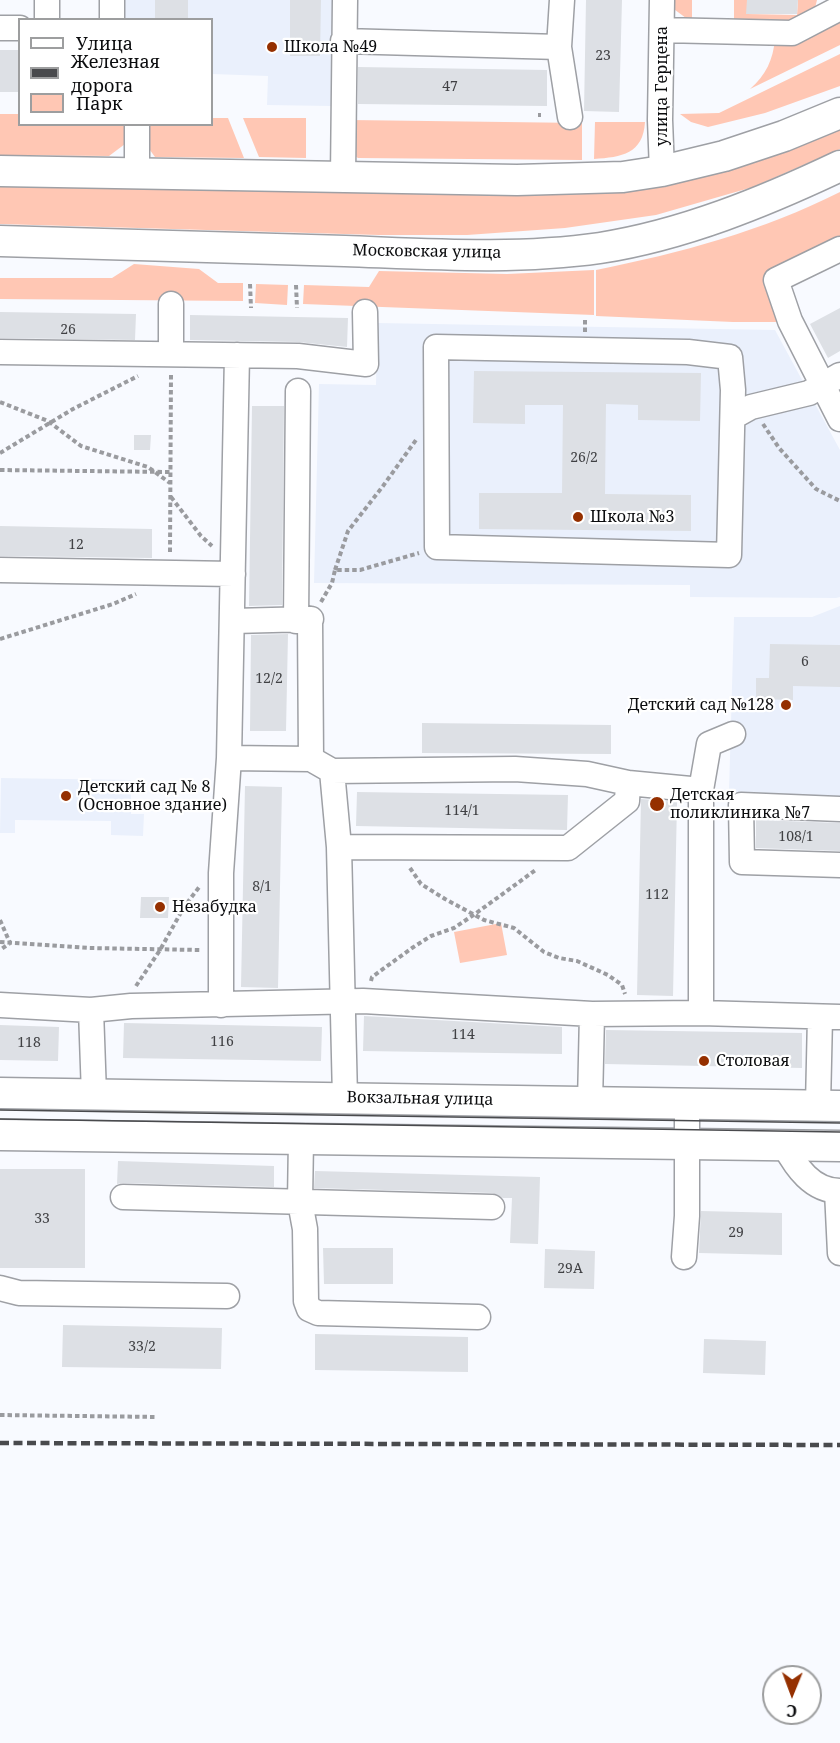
<!DOCTYPE html>
<meta charset="utf-8">
<style>
body{margin:0}
#map{position:relative;width:840px;height:1743px;overflow:hidden;background:#f8faff;font-family:"Noto Serif",serif}
canvas{display:block}
.legend{position:absolute;left:18px;top:18px;width:195px;height:108px;box-sizing:border-box;background:#fff;border:2px solid #9d9e9f;margin:0;padding:8px 10px;list-style:none;font-size:18px;color:#0b0c0e}
.legend li{display:flex;align-items:center;gap:12px;height:30px}
.legend b{width:30px;border:2px solid #9d9e9f}
.north{position:absolute;left:762px;top:1665px;width:60px;height:60px;box-sizing:border-box;background:#fff;border:2px solid #9d9e9f;border-radius:50%;rotate:181deg;font-size:16px;font-weight:700;line-height:24px;text-align:center;color:#0b0c0e}
.north::after{content:'';display:block;margin:auto;width:21px;height:27px;background:#953000;clip-path:polygon(50% 0,100% 100%,50% 72%,0 100%)}
</style>
<div id="map">
<canvas width="840" height="1743"></canvas>
<ul class="legend">
<li><b style="height:8px;background:#fff"></b>Улица</li>
<li><b style="height:8px;background:#494a4d"></b>Железная дорога</li>
<li><b style="height:16px;background:#ffc7b4"></b>Парк</li>
</ul>
<div class="north">С</div>
</div>
<script>
const ctx = document.querySelector('canvas').getContext('2d');
ctx.lineJoin = 'round';
function fill(path, color) { ctx.fillStyle = color; ctx.fill(path, 'evenodd'); }
function stroke(path, color, width, dash) { ctx.strokeStyle = color; ctx.lineWidth = width; ctx.lineCap = dash ? 'butt' : 'round'; ctx.setLineDash(dash || []); ctx.stroke(path); }
function write(font, color, halo, rows, align = 'center') {
  ctx.font = font + ' "Noto Serif",serif'; ctx.lineWidth = 4.5; ctx.setLineDash([]); ctx.textBaseline = 'middle'; ctx.strokeStyle = halo; ctx.fillStyle = color; for (const [text, x, y, turn = 0] of rows) {
    ctx.save(); ctx.translate(x, y); ctx.rotate((+turn || 0) * Math.PI / 180); ctx.textAlign = isNaN(turn) ? turn : align; if (halo) ctx.strokeText(text, 0, 0); ctx.fillText(text, 0, 0); ctx.restore();
  }
}
const built = new Path2D(`
 M120,0H333L331,106L267,105L268,76L212,74V20H120Z
 M377,323L775,330L840,450V597L836,598L690,597V585L314,583L319,384L376,385Z
 M840,606V797L729,792L734,617H812Z
 M1,778L131,780V814H144L143,836L111,835V821L15,820V833H0Z`);
const green = new Path2D(`
 M671,0H692V20L686,18L671,7Z
 M734,0H747V14L797,15L798,0H817L815,8L804,21L734,25Z
 M840,14V45L750,89C766,75 773,60 775,39Z
 M840,54V86L765,113L708,127L691,122L680,114L719,113Z
 M0,114H19L20,124L131,125L125,144L109,156L0,155Z
 M212,118H228L244,158L155,157L147,146L144,125L212,124Z
 M243,118H306V158L259,157Z
 M350,120L582,123V160L358,158L352,154Z
 M595,122H645C643,154 622,157 594,159Z
 M840,129V149L753,187L656,215L565,228L467,235H379L0,224V182L738,165L811,141Z
 M840,192V238L775,272L782,322H733L596,316V270C680,253 763,231 840,192Z
 M134,264L199,269L218,283H243V301L0,299V278H112Z
 M594,270V315L303,304L304,285L369,287L379,271L507,274Z
 M256,284L288,285L287,305L255,303Z
 M501,923L507,955L460,963L454,932Z`);
const building = new Path2D(`
 M155,0H188V20H155Z
 M290,0H321L320,56H290Z
 M586,0H622L619,112L584,111Z
 M747,0H798L797,14H746Z
 M0,50H20V92H0Z
 M358,67L547,70V106L358,104Z
 M840,308V351L828,358L810,324Z
 M0,312L136,314L135,340L0,338Z
 M190,315L348,318L347,347L298,342L190,340Z
 M474,371L701,373L700,421L638,420V405L606,404L605,494L691,495V531L479,529V493H562L563,405H525V424L473,423Z
 M252,406H284L282,605L249,606Z
 M134,435H151L150,450H134Z
 M0,526L152,529V558L0,556Z
 M288,634L286,731H250L251,635Z
 M770,644L840,645V687L793,686V700L756,699V678H769Z
 M422,723L611,725V754L422,753Z
 M245,786L282,787L278,988L241,987Z
 M357,792L568,795L567,830L356,826Z
 M641,799L677,802L673,996L637,995Z
 M756,820L840,823V851L756,848Z
 M141,897H169L168,918H140Z
 M364,1016L562,1027V1054L363,1051Z
 M124,1023L322,1027L321,1061L123,1058Z
 M0,1025L59,1027L58,1061L0,1060Z
 M606,1030L802,1033V1068L605,1064Z
 M118,1161L274,1166V1187L123,1183L117,1184Z
 M0,1169H85V1268H0Z
 M315,1171L540,1177L538,1244L510,1243L512,1198H503L492,1193L314,1188Z
 M701,1211L782,1213V1255L699,1253Z
 M323,1248H393V1284H324Z
 M545,1249L595,1251L594,1289L544,1288Z
 M63,1325L222,1328L221,1369L62,1367Z
 M315,1334L468,1337V1372L315,1370Z
 M704,1339L766,1341L765,1375L703,1373Z`);
const path = new Path2D(`
 M538,115H541
 M250,284L251,308
 M296,285L297,308
 M585,320V332
 M0,402L48,421L81,446L148,467L170,483
 M763,424L779,448L816,489L840,501
 M0,453L73,409L138,376
 M0,470L170,472
 M171,497L201,536L212,546
 M170,552L171,373
 M335,570L348,531L383,486L416,440
 M321,602L332,583L335,570H360L419,553
 M0,639L113,604L136,594
 M410,868L421,884L445,899L484,920L514,928L544,952L559,958L577,961L608,975L622,985L625,994
 M0,920L10,943L0,950
 M0,942L89,948L200,950
 M371,981L372,977L412,948L431,936L454,928L475,914L537,869
 M136,986L160,950L184,907L200,886
 M0,1415L157,1417`);
const minor = new Path2D(`
 M47,0V20
 M562,0L559,47L570,117
 M112,20V0
 M0,28H20
 M662,30L792,33L840,8
 M343,41L559,47
 M662,171L660,120L662,0
 M137,173V124
 M343,177L345,0
 M840,249L776,280L790,321L840,419
 M171,304V354
 M436,347L688,352L730,357L733,390L729,555L437,547Z
 M0,352L298,356L366,364L365,312
 M733,417L751,407L809,393L840,375
 M0,570L233,574
 M310,619L311,759
 M233,621L311,619
 M296,621L298,391
 M229,758L311,759L332,771L515,769L587,774L628,783L701,790
 M332,771L339,847L345,1098
 M840,809L741,805L742,862L840,865
 M339,847L568,848L627,801L628,783
 M0,1005L91,1010L131,1006L363,1001L592,1014L701,1013L840,1017
 M221,1005V873L229,758L237,355
 M91,1010L94,1095
 M701,1013V790L709,744L733,734
 M590,1103L592,1014
 M818,1105L820,1017
 M301,1139L300,1202L305,1229L306,1301L309,1309L318,1313L478,1317
 M784,1145C796,1167 812,1191 840,1191
 M837,1191L840,1253
 M123,1197L492,1207
 M684,1257L687,1216V1104
 M0,1288L19,1293L227,1296`);
const major = new Path2D(`
 M0,171L517,180L623,177L662,171L724,156L784,136L840,113
 M0,241C115,244 230,248 345,251C429,254 516,260 600,248C683,235 764,202 840,166
 M0,1093L840,1106
 M0,1135L840,1146`);
const tram = new Path2D(`
 M0,1110L840,1123
 M0,1119L840,1132`);
const rail = new Path2D(`
 M0,1443L840,1445`);
const markers = [
 [272,47,6,"#953000"],
 [578,517,6,"#953000"],
 [786,705,6,"#953000"],
 [66,796,6,"#953000"],
 [657,804,8,"#953000"],
 [160,907,6,"#953000"],
 [704,1061,6,"#953000"]
];
const numberNames = [
 ["23",603,56],
 ["47",450,87],
 ["26",68,330],
 ["26/2",584,458],
 ["12",76,545],
 ["6",805,662],
 ["12/2",269,679],
 ["114/1",462,811],
 ["108/1",796,837],
 ["8/1",262,887],
 ["112",657,895],
 ["114",463,1035],
 ["116",222,1042],
 ["118",29,1043],
 ["33",42,1219],
 ["29",736,1233],
 ["29А",570,1269],
 ["33/2",142,1347]
];
const poiNames = [
 ["Школа №49",284,47],
 ["Школа №3",590,517],
 ["Детский сад №128",774,705,"right"],
 ["Детский сад № 8",78,787],
 ["(Основное здание)",78,805],
 ["Детская",670,795],
 ["поликлиника №7",670,813],
 ["Незабудка",172,907],
 ["Столовая",716,1061]
];
const streetNames = [
 ["улица Герцена",662,86,-90],
 ["Московская улица",427,252,1],
 ["Вокзальная улица",420,1099,1]
];
fill(built, '#eaf0fc');
fill(green, '#ffc7b4');
fill(building, '#dde0e5');
stroke(minor, '#9ea0a5', 27);
stroke(major, '#9ea0a5', 33);
stroke(path, '#9a9b9f', 4, [4.5, 3]);
stroke(minor, '#fff', 24);
stroke(major, '#fff', 30);
stroke(tram, '#494a4d', 1.5);
stroke(rail, '#494a4d', 4.5, [9, 4.5]);
for (const [x, y, r, color] of markers) { const dot = new Path2D(); dot.arc(x, y, r, 0, 2 * Math.PI); ctx.fillStyle = color; ctx.fill(dot); stroke(dot, '#fff', 2); }
write('14px', '#404144', null, numberNames);
write('16px', '#0b0c0e', '#fff', poiNames, 'left');
write('16px', '#0b0c0e', '#fff', streetNames);
</script>
